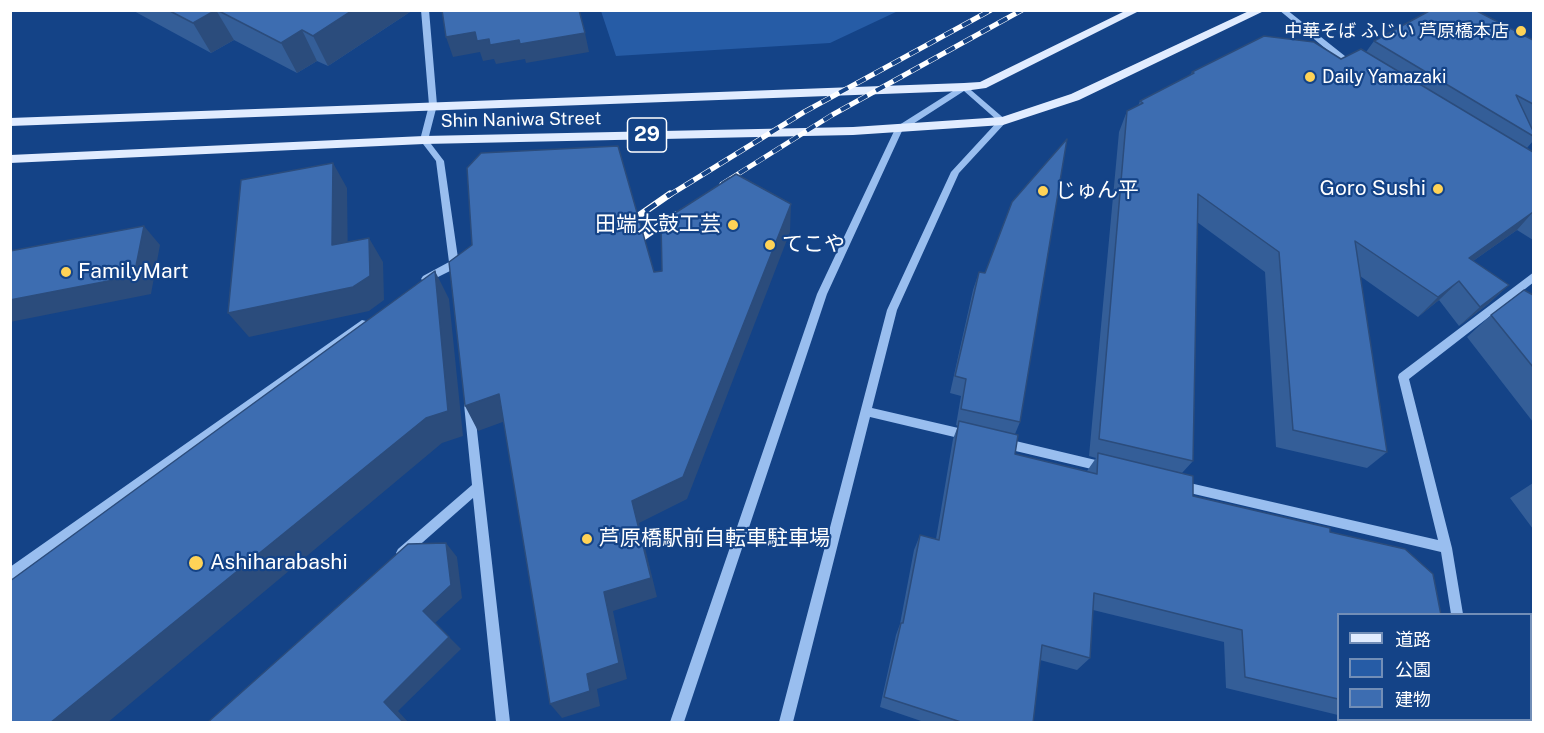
<!DOCTYPE html>
<meta charset="utf-8">
<style>
body{margin:0}
#map{position:relative;width:1544px;height:733px;overflow:hidden;background:#144387;font-family:"Public Sans","Noto Sans JP",sans-serif}
canvas{display:block}
.frame{position:absolute;inset:0;border:12px solid #fff;pointer-events:none}
.legend{position:absolute;left:1337px;top:613px;width:195px;height:108px;box-sizing:border-box;background:#144387;border:2px solid #728eb7;margin:0;padding:8px 10px;list-style:none;font-size:18px;color:#fff}
.legend li{display:flex;align-items:center;gap:12px;height:30px}
.legend b{width:30px;border:2px solid #728eb7}
</style>
<div id="map">
<canvas width="1544" height="733"></canvas>
<div class="frame"></div>
<ul class="legend">
<li><b style="height:8px;background:#e1ecff"></b>道路</li>
<li><b style="height:16px;background:#265ca6"></b>公園</li>
<li><b style="height:16px;background:#3d6db1"></b>建物</li>
</ul>
</div>
<script>
const ctx = document.querySelector('canvas').getContext('2d');
ctx.lineJoin = 'round';
function fill(path, color) { ctx.fillStyle = color; ctx.fill(path, 'evenodd'); }
function stroke(path, color, width, dash) { ctx.strokeStyle = color; ctx.lineWidth = width; ctx.lineCap = dash ? 'butt' : 'round'; ctx.setLineDash(dash || []); ctx.stroke(path); }
function write(font, color, halo, rows, align = 'center') {
  ctx.font = font + ' "Public Sans","Noto Sans JP",sans-serif'; ctx.lineWidth = 4.5; ctx.setLineDash([]); ctx.textBaseline = 'middle'; ctx.strokeStyle = halo; ctx.fillStyle = color; for (const [text, x, y, turn = 0] of rows) {
    ctx.save(); ctx.translate(x, y); ctx.rotate((+turn || 0) * Math.PI / 180); ctx.textAlign = isNaN(turn) ? turn : align; if (halo) ctx.strokeText(text, 0, 0); ctx.fillText(text, 0, 0); ctx.restore();
  }
}
const green = new Path2D(`
 M601,11V10L898,11L830,43L616,56Z`);
const minor = new Path2D(`
 M421,10H429L437,105L428,140L444,161L460,272L455,276L452,275L450,271L426,283L421,279L423,276L449,262L436,161L420,140L429,105Z
 M1279,10H1287L1355,64V68H1349Z
 M964,84L1007,121L959,173L897,310L872,408L967,430L971,432L973,435L971,438L967,440L870,417L793,722H779L887,310L951,172L998,121L964,91L902,131L827,294L684,722H670L817,294L896,127Z
 M1534,272V282L1409,379L1452,548L1463,614H1451L1441,552L1177,490L1175,486L1177,482L1181,481L1438,540L1398,377L1399,374Z
 M362,320L366,321L367,324L366,327L10,581V567Z
 M469,399L473,401L474,404L510,722H496L473,498L406,557L402,559L398,557L396,553L398,549L472,485L464,404L465,401Z
 M1003,438L1104,462L1108,463L1110,467L1108,471L1104,472L1003,448L999,446L997,443L999,440Z
 M1467,720H1481V722H1467Z`);
const major = new Path2D(`
 M1127,10H1141L986,88L964,91L10,126V118L964,83L980,82Z
 M1251,10H1266L1079,100L1003,125L853,135L424,144L10,163V155L424,136L853,127L1002,117L1071,94Z`);
const railFar1 = new Path2D(`
 M722,184L832,115L1022,10
 M668,196L804,112L991,10`);
const rail = new Path2D(`
 M624,226L670,194
 M630,246L675,215`);
const wall = new Path2D(`
 M132,10H413L328,66L317,61L297,73L234,40L211,53Z
 M1533,40V141L1527,148L1533,152V240L1517,230L1473,261L1509,285L1488,304L1459,326L1439,300L1418,317L1360,276L1387,452L1367,468L1276,447L1265,272L1197,222L1193,461L1182,473L1193,496L1338,615V715L1226,688L1224,642L1093,610L1090,658L1077,670L1040,660L1033,723H927L880,707L896,635L900,624L914,550L920,535L936,539L953,439L958,426L956,425L961,396L950,393L973,290L979,272L1020,422L1015,434V454L1087,471L1096,458L1089,456L1119,132L1127,111L1138,106L1140,101L1190,75L1192,72L1341,59L1366,52L1374,41Z
 M1533,295V422L1467,337L1491,315Z
 M1533,483V529L1510,498Z
 M1530,620H1533V723H1523L1521,720H1530Z
 M1347,720H1463V723H1347Z`);
const shadedWall = new Path2D(`
 M216,10L234,40L211,53L193,23Z
 M353,10H413L328,66L313,36Z
 M302,30L317,61L297,73L281,43Z
 M475,32L489,39L519,40L585,33L589,52L526,63L525,59L496,64L494,59L483,61L480,52L453,57L446,37Z
 M333,163L347,188L348,269L332,245Z
 M791,204L790,232L687,499L639,523L657,597L613,611L627,679L597,689L600,706L562,718L550,704L587,674L604,592L632,501Z
 M1533,212L1517,230L1449,278L1469,258Z
 M144,226L160,245L151,294L10,322V300Z
 M369,238L383,262L384,300L369,311L249,337L228,313Z
 M435,271L449,299L463,436L442,443L107,723H50Z
 M1459,281L1439,300L1418,317L1438,297Z
 M1509,285L1488,304L1459,326L1480,307Z
 M499,394L511,419L478,431L465,406Z
 M446,543L457,557L462,598L435,623L461,649L398,711L409,723H404L384,702Z`);
const building = new Path2D(`
 M168,10H216L193,23Z
 M217,10H353L313,36L302,30L281,43Z
 M442,10H579L585,33L520,44L519,40L490,45L489,39L477,41L475,32L446,37Z
 M1431,10H1475L1533,40V104L1516,95L1533,131V136L1374,41Z
 M1264,36L1314,42L1341,59L1361,49L1533,152V212L1469,258L1509,285L1480,307L1459,281L1438,297L1355,241L1387,452L1293,430L1279,252L1198,194L1193,461L1099,439L1127,111L1143,103L1140,101L1194,73L1192,72Z
 M1067,139L1020,422L961,409L966,379L955,376L979,272L985,273L1012,202Z
 M618,146L654,272L662,271L661,222L736,174L791,204L683,477L632,501L651,578L604,592L619,663L587,674L590,691L550,704L499,394L465,406L449,262L472,245L467,168L481,153Z
 M333,163L332,245L369,238L370,276L353,287L228,313L241,180Z
 M144,226L134,276L10,300V251Z
 M435,271L448,411L426,418L50,723H10V581Z
 M1524,290L1533,295V367L1491,315Z
 M959,421L1018,435L1015,454L1097,474L1098,453L1193,476V496L1330,528V532L1405,549L1433,574L1441,615H1338V699L1245,677L1242,630L1094,593L1090,658L1042,645L1033,723H964L884,697L901,623H903L920,535L939,540Z
 M446,543L451,585L423,611L449,637L384,702L404,723H207L408,544Z
 M1530,620H1533V691L1531,688L1530,683Z
 M1372,720H1463V723H1373Z`);
const markers = [
 [1521,31,6,"#ffd357"],
 [1310,77,6,"#ffd357"],
 [1438,189,6,"#ffd357"],
 [1043,191,6,"#ffd357"],
 [733,225,6,"#ffd357"],
 [770,245,6,"#ffd357"],
 [66,272,6,"#ffd357"],
 [587,539,6,"#ffd357"],
 [196,563,8,"#ffd357"]
];
const farPoinames = [
 ["中華そば ふじい 芦原橋本店",1509,31],
 ["Daily Yamazaki",1322,77,"left"]
];
const farStreetnames = [
 ["Shin Naniwa Street",521,120,-1]
];
const shields = [
 [647,135,39]
];
const shieldNames = [
 ["29",647,135]
];
const poiNames = [
 ["Goro Sushi",1426,189,"right"],
 ["じゅん平",1055,191],
 ["田端太鼓工芸",721,225,"right"],
 ["てこや",782,245],
 ["FamilyMart",78,272],
 ["芦原橋駅前自転車駐車場",599,539],
 ["Ashiharabashi",210,563]
];
fill(green, '#265ca6');
fill(minor, '#99beef');
fill(major, '#e1ecff');
stroke(railFar1, '#fff', 5);
stroke(rail, '#fff', 7);
stroke(railFar1, '#144387', 4, [10]);
stroke(rail, '#144387', 4.5, [13]);
fill(wall, '#345e98');
fill(shadedWall, '#2b4c7c');
fill(building, '#3d6db1');
stroke(building, '#2b4c7c', 1.5);
for (const [x, y, r, color] of markers) { const dot = new Path2D(); dot.arc(x, y, r, 0, 2 * Math.PI); ctx.fillStyle = color; ctx.fill(dot); stroke(dot, '#144387', 2); }
write('18px', '#fff', '#144387', farPoinames, 'right');
write('18px', '#fff', '#144387', farStreetnames);
for (const [x, y, w] of shields) { const box = new Path2D(); box.roundRect(x - w / 2, y - 17, w, 34, 4.5); ctx.fillStyle = '#144387'; ctx.fill(box); stroke(box, '#fff', 1.5); }
write('bold 20px', '#fff', null, shieldNames);
write('21px', '#fff', '#144387', poiNames, 'left');
</script>
